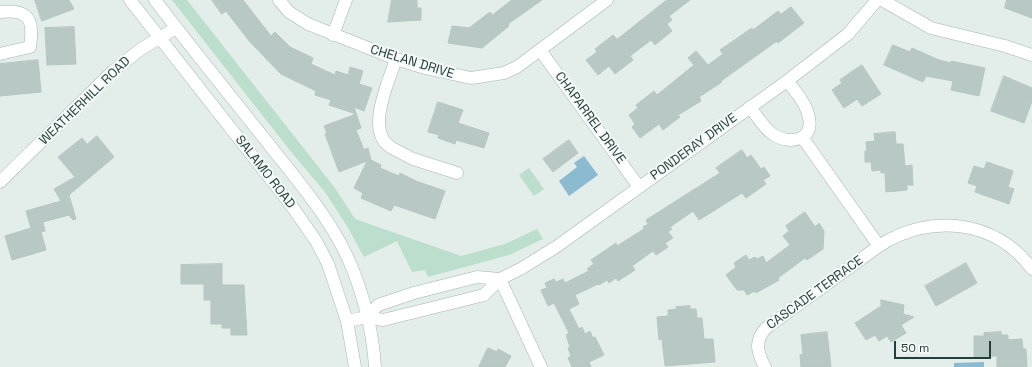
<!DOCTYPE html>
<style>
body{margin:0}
#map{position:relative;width:1032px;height:367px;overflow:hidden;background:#e3edea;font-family:"Space Grotesk",sans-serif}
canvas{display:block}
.scale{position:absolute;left:894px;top:341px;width:97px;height:18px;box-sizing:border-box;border:2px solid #233e3c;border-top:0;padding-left:5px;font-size:12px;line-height:14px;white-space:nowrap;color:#233e3c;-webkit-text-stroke:3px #f4f9f7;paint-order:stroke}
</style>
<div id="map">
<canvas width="1032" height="367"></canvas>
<div class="scale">50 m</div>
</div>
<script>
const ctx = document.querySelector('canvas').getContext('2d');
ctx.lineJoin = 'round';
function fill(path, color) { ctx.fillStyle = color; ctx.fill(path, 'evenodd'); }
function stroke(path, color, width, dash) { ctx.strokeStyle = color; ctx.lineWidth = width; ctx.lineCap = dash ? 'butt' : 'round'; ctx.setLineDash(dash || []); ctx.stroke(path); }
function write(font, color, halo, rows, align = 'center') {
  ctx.font = font + ' "Space Grotesk",sans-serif'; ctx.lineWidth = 4; ctx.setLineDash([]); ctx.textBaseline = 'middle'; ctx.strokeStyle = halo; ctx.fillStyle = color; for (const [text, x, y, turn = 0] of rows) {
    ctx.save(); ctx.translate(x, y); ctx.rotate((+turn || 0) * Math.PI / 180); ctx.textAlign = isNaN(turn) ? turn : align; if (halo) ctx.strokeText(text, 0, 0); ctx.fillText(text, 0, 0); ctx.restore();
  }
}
const green = new Path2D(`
 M172,0H187L335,188L355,219L461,256L505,244L537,229L543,239L509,255L428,277L425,270L412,272L397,241L364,257L347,226L325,192L292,153Z
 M529,168L544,189L534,196L519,175Z`);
const water = new Path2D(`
 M584,156L598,175L569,196L559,181L577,167L574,163Z
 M984,362V367H954V363Z`);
const building = new Path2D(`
 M35,0H69L74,9L42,21Z
 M212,0H243L271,36L275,32L290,47L313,58L311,64L335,75L336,71L348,75L350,67L363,71L359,84L372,88L364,111L354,107L361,128L356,130L364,150L368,148L371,160L381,165L380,168L399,176L400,173L416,181L445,191L435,219L394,205L391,211L361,198L363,193L354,188L367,161L339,172L325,134L327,133L324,126L356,114L329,105L331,100L315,95L316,91L281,74L250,42L226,11L222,14Z
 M392,0H417V8H421V20L388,22Z
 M512,0H542L508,24L509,26L482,48L448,43L452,26L469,28L490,12L492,15Z
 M667,0H690L669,16L672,20L667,24L672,31L655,45L651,40L630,56L633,60L615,74L609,66L598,75L586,60L597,52L595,49L613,35L617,39Z
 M1007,0H1032V18L1005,8Z
 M791,7L804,23L778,43L777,41L721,81L722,82L699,97L701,101L678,115L680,117L663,130L659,124L640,138L632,127L635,124L629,115L638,108L636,105L654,91L657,95L694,65L688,58L696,51L708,65L723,54L720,50L752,28L753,30L778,11L781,14Z
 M74,27L76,64L47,65L45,28Z
 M893,45L910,52L912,48L939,60L951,63V61L985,68L979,96L951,90L953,81L926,76L923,82L884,65Z
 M38,60L41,92L0,96V64Z
 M862,65L881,94L862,106L857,99L844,108L832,90L842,83L840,80Z
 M1004,76L1032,88V101L1024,123L991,111Z
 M438,102L463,110L458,123L489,133L484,148L456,140L455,144L438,138L439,135L428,132Z
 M895,132L896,144H903L905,166L912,165L913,185H907V190L886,192L885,173H881V170L872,171L871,162H865V151H867L866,142L875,141L874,134Z
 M97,136L114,157L69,195L76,219L73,220L69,215L43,222L45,231L41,232L46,250L12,260L5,236L31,228L26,211L61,201L54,189L75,177L58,157L82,138L87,144Z
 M569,140L578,153L553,172L543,159Z
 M742,150L747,158L751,155L761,169L764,167L770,176L763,180L766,184L746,198L742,193L699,220L693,211L670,227L672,229L668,232L673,238L665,243L668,247L656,255L653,251L632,266L635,270L618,281L616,278L609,283L607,280L599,285L598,284L575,295L579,304L569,309L579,329L582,327L585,334L590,331L593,338L595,337L604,355L589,362L591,367H572L568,358L571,356L568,348L570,347L566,335L569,333L554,303L548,306L541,290L547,288L545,283L554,279L556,282L563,279L565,283L589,271L587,269L594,264L591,260L616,243L617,246L644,229L643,227L648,224L646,220L720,173L716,168Z
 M987,162L1013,171L1008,187L1014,189L1009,204L975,192L977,186L968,183L974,166L984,169Z
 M805,212L815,227L819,223L824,231L823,249L807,260L805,258L778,278L779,280L756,293L755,291L747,295L744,290H737L726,275L736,267L734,263L746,255L749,260L755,257L757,259L763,256L766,263L790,245L783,236L789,231L786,226Z
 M966,263L977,283L936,306L925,286Z
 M222,264V285H244L247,335H231V328H222V324H211V300H204V284H181V265Z
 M881,300L904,305L903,314L914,317L901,325L906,333L891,342L887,336L879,341L875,335L866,340L855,323L881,306Z
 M690,306V309H696L697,318H702L704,339H713L715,362L665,366L662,339L659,340L657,317L668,316V310L677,309L676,307Z
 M827,332L831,367H801L800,355L803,354L801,335Z
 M1001,332V335H1008V340L1022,339L1023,349H1026L1027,367H997V356L974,357V336H984V333Z
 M488,348L497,352L498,349L511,356L505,367H479Z`);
const street = new Path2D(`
 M279,0L289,12L308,24L396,59L425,68L471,78L504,73L517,67L607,0
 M882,0L931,28L1005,46L1032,55
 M0,12C30,9 34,20 30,47L0,54
 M333,35L346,0
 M540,50L639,187
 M396,59C389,81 364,133 392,148L413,159L457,173
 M750,107C757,116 764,129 774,135C790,145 814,140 809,118C806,103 796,92 787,81
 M802,137L879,246
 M0,182L113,71L141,49L176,28
 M500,279L541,367
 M367,317L378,305L414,293L477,277L500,279
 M347,321L367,317L383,320L484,295L500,279L522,268L556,247L787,81L848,34L877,0
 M765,367C757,352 754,341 766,328L879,246C929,213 995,219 1032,269`);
const secondary = new Path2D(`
 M130,0L291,205L316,241L328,264L347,321L355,367
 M155,0C193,50 232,98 271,147C301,185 335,224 353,270C365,301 373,334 375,367`);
const streetNames = [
 ["CHELAN DRIVE",412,62,17],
 ["WEATHERHILL ROAD",85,101,-44],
 ["CHAPARREL DRIVE",590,118,54],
 ["PONDERAY DRIVE",694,147,-36],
 ["SALAMO ROAD",265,172,52],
 ["CASCADE TERRACE",815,293,-36]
];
fill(green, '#bcdecc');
fill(water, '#8cbad1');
fill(building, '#b8c8c4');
stroke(building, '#b6c6c3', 1);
stroke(street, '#a6b5b2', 13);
stroke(secondary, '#a2b8b4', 13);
stroke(street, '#fff', 12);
stroke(secondary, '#fff', 12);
write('13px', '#233e3c', '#f4f9f7', streetNames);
</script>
